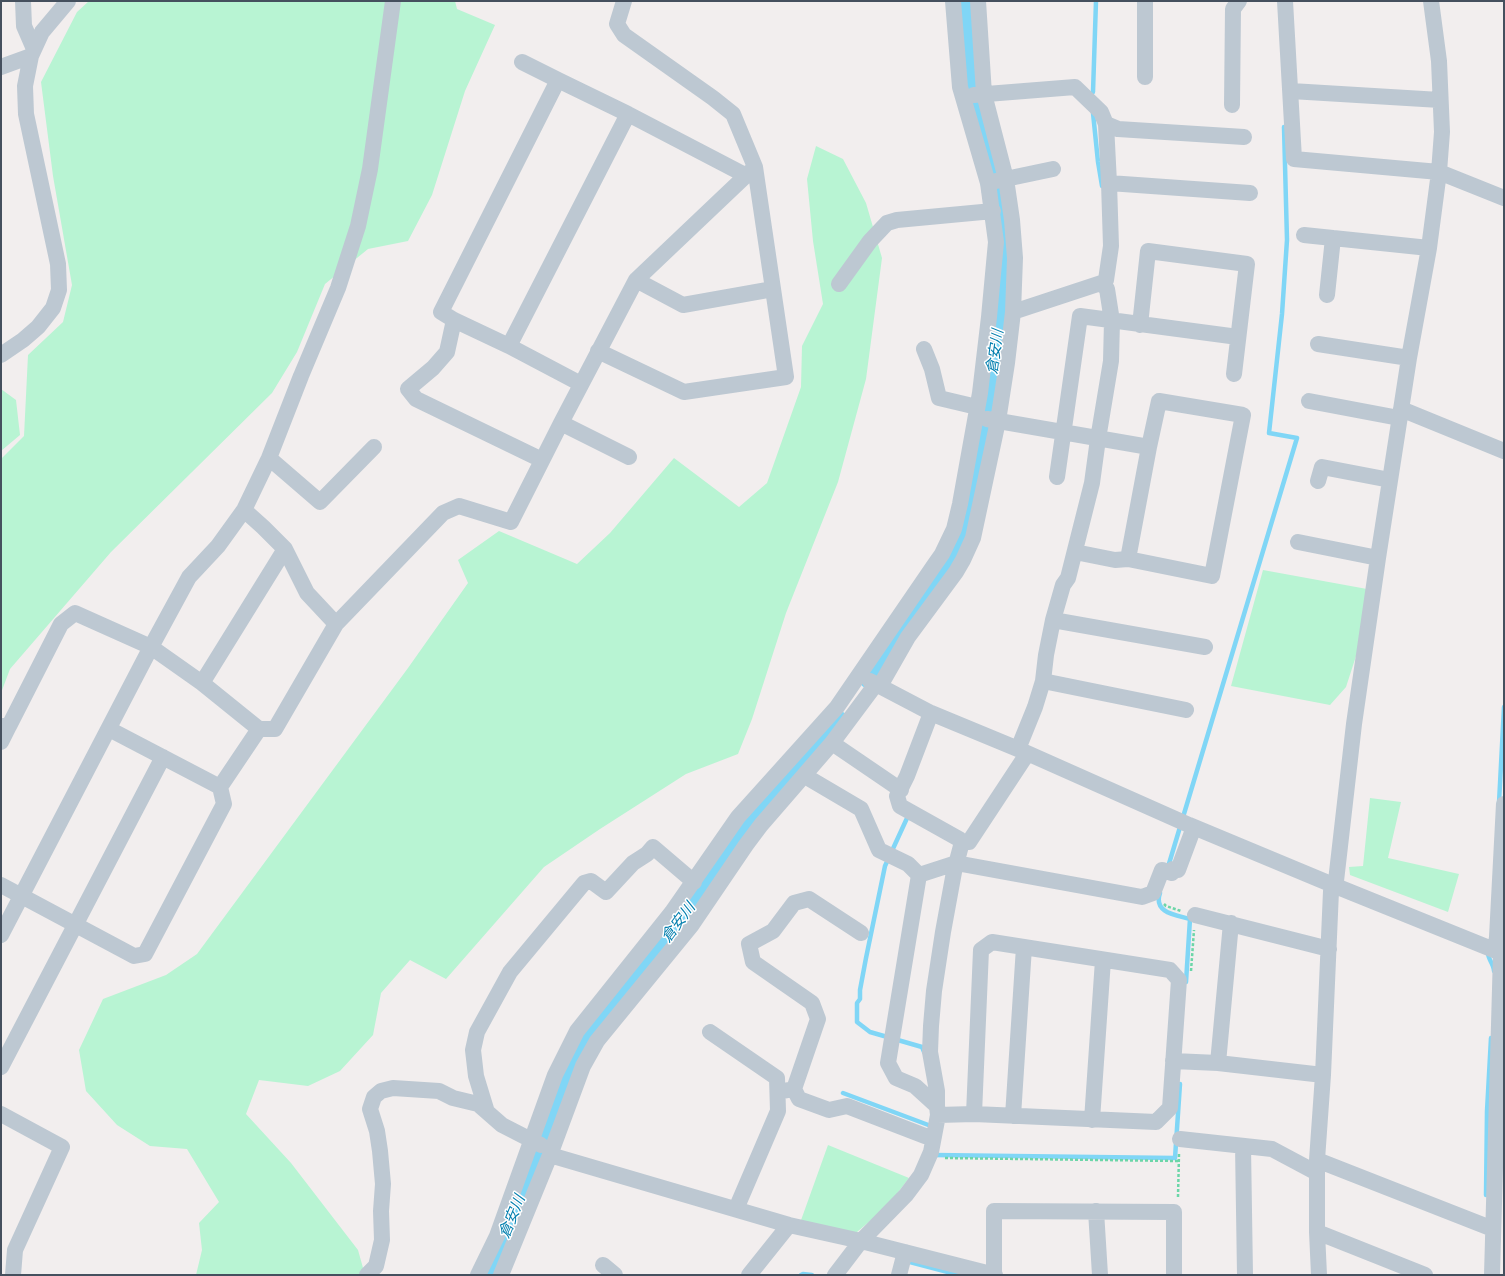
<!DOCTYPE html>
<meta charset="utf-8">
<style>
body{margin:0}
#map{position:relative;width:1505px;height:1276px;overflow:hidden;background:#f2eeee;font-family:"Roboto Condensed",sans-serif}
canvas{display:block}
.frame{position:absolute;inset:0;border:2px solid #45505e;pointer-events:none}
</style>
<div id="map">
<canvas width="1505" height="1276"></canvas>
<div class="frame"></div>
</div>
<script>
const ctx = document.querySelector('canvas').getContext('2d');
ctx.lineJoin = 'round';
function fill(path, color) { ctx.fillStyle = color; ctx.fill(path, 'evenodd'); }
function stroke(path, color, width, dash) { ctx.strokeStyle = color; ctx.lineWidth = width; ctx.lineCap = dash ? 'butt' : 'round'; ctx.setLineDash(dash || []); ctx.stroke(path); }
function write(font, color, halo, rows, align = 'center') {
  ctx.font = font + ' "Roboto Condensed","Noto Sans JP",sans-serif'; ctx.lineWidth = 3; ctx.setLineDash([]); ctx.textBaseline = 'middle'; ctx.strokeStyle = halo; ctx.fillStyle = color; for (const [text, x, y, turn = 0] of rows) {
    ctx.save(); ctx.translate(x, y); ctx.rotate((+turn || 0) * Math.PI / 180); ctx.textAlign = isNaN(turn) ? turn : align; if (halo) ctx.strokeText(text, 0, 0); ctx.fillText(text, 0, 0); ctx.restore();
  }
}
const green = new Path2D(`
 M89,1H455L457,9L495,25L465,91L432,195L408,241L368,249L325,284L297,352L272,393L111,552L10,669L1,693V459L24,436L28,355L63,322L72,285L53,176L41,82L77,12Z
 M816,146L843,159L866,203L882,258L866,379L838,482L786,613L752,719L738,754L686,774L600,829L544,867L446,979L410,960L381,993L373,1035L340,1071L308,1086L259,1080L246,1114L291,1163L358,1250L365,1275H196L202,1250L199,1223L219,1202L187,1149L150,1146L117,1125L86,1091L79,1050L103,999L166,975L197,954L408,668L468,583L458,560L499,531L577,564L610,533L674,458L739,507L767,483L801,387L802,346L823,304L813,241L807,179Z
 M1,389L16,400L20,435L1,451Z
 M1263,570L1367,589L1358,650L1346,687L1330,705L1231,686Z
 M1370,798L1401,802L1388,858L1459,874L1448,912L1350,875L1349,867L1363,866Z
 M828,1145L909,1178L896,1195L876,1216L857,1232L841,1233L800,1223Z`);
const stream = new Path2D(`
 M1093,92L1096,1
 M1093,113L1098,162L1102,186
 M1499,803L1504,707
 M910,818L908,816L885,866L866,958L860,990V999L857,1003V1022L870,1032L922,1047L924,1052
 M1168,867L1297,438L1269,433L1282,314L1287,240L1284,127
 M1160,893C1153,913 1176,915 1190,919L1186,982
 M1488,952C1487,958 1494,964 1494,971
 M843,1093L931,1126
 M933,1155L1175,1158L1180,1084
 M1486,1195L1487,1111L1491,1038
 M906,1261L959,1275
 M801,1275L803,1274L812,1275`);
const river = new Path2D(`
 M872,676L907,621L942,576L958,548L966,527L985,432L1001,309L1003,239L994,179L974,101L968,1
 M546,1136L568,1068L592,1029L684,919L742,833L836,724
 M489,1275L537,1159`);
const path = new Path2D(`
 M1164,904L1166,906L1181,911
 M1191,971L1194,930
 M945,1158L1178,1161
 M1178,1197L1179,1154`);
const minor = new Path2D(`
 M23,1L24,26L34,49
 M1285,1L1294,159L1439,172L1504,198
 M522,62L558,80
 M1,67L31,56
 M1145,77V1
 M1291,91L1440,100
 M974,95L1075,87L1101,112L1106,124L1118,129L1244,137
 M1232,105L1233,9L1239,1
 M1106,124L1109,183L1250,193
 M996,181L1053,169
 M1304,235L1429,248
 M636,280L683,305L773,289
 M839,284L870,241L887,223L897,220L993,211
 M1103,285L1106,280L1111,246L1109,183
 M1327,295L1333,238
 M1013,312L1101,283L1107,289L1112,321L1111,361L1098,439L1092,483L1068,578L1063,585L1053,620L1046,655L1043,681L1035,707L1018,749
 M454,320L447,352L433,368L408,389L416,399L542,460
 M1140,325L1148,251L1247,264L1234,374
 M1318,344L1409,358
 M509,346L628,114
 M924,349L932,369L939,398L977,407
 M598,351L684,392L786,377L755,167L733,114L713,98L624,35L617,24L624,1
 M1,355L23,340L38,327L53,308L59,290L58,264L26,114L25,86L31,56L42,32L68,1
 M581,384L509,346L454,320L441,312L558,80L628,114L745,175
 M1309,401L1399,418
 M1401,409L1504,451
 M987,419L1149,447
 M561,423L629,457
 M269,458L320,502L374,447
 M1057,477L1080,316L1238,337
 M1318,481L1322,467L1390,480
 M244,510L263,527L285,549L307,593L336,624
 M1298,542L1378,558
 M1075,552L1115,560L1128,559L1212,576L1243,415L1159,401L1149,447L1128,559
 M1053,620L1205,647
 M870,681L931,713L1018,749L1189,825L1333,885L1504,954
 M1043,681L1186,710
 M202,683L285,549
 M880,686L908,637L956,572L963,560L973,538L998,421L1007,363L1013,312L1015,258L1012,220L1006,179L984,94L978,1
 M931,713L907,776L897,796L900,806L959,839L962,842
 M1,726H9L61,624L75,613L151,647L202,683L259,729H275L336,624L443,513L459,506L511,522L561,423L636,280L755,167
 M109,729L220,787
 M1,742L9,726
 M832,743L901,790
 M805,776L861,809L879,850L908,864L919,875
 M1,885L134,956L145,954L224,804L220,787L259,729
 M1195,915L1329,949
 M1,935L151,647L189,577L218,546L244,510L269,458L301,376L338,288L358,226L370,169L393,1
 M1495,950L1497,937L1504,804
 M710,1032L777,1078L778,1111L736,1209
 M1173,1061L1218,1063L1323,1075
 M1218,1063L1231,923
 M1,1067L163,757
 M794,1089L818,1019L812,1003L753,962L749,944L773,931L794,903L809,899L861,933
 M783,1091L794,1089L799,1099L829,1110L847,1106L925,1136
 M937,1106L915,1086L896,1078L888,1063L919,875L956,863L1142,897L1153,893L1162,870L1172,873L1173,869L1178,870L1194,827
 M487,1112L476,1076L473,1050L477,1032L510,972L584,883L591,881L606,892L633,863L647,854L653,847L694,882
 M1,1114L62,1147L15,1250L13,1275
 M938,1115L974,1114L1156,1122L1170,1108L1179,980L1170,970L992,942L981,950L974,1114
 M1013,1116L1024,947
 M1092,1120L1103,960
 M1180,1139L1272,1149L1317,1173
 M1243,1146L1245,1275
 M550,1155L789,1225L861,1241L995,1275
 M1317,1160L1493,1229
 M1096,1211L1100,1275
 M1317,1232L1425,1275
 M603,1265L615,1275
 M367,1275L376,1266L382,1240L381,1211L383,1184L380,1151L377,1131L370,1109L374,1097L381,1091L393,1088L439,1091L453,1098L478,1104L502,1125L541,1145
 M478,1275L497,1236L555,1075L577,1031L672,912L738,817L837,707L935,564L942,554L954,529L960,504L980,393L989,317L996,242L988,183L960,87L953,1
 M501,1275L550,1155L583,1066L597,1041L691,926L746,845L761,825L832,743L876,684
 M749,1275L789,1225
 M835,1275L861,1241L906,1195L921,1175L931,1152L938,1115L937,1106V1091L930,1052L931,1026L934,991L943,932L954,872L962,842H969L1027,754
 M899,1275L905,1252
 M994,1275V1211L1174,1212V1275
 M1319,1275L1317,1232V1160L1323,1075L1331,891L1336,881L1354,724L1378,558L1409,358L1429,248L1439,172L1442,132L1439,61L1431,1
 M1492,1275L1501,953`);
const waterNames = [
 ["倉安川",996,352,-82],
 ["倉安川",679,923,-53],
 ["倉安川",513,1217,-68]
];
fill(green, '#b8f4d3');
stroke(stream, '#80d6f6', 4.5);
stroke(river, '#80d6f6', 28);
stroke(path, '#6cd6a8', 2.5, [3, 2]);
stroke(minor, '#bdc8d2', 16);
write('italic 15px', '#017eae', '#fff', waterNames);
</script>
